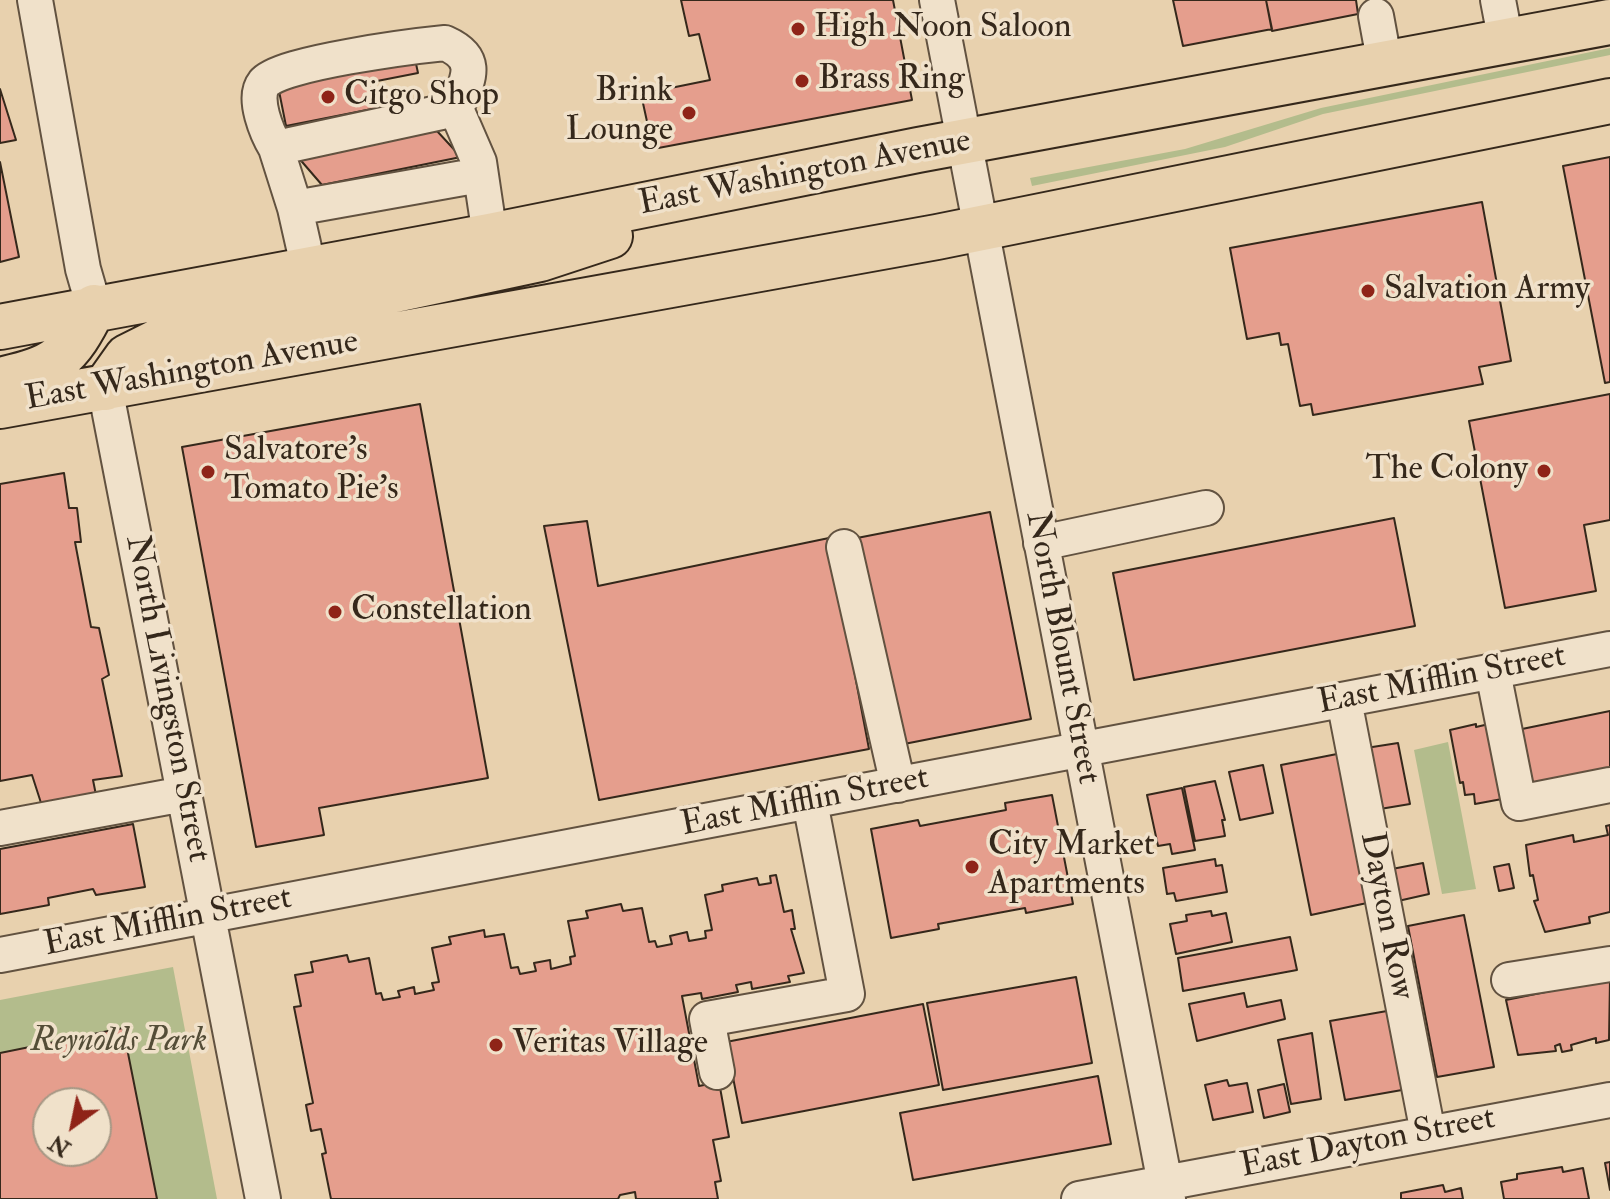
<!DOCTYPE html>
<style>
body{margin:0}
#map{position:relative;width:1610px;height:1199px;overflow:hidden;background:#e8d1ae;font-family:"IM FELL Double Pica",serif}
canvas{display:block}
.north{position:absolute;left:32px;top:1087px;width:80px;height:80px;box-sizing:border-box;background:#f0e1ca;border:2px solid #a59784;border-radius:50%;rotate:213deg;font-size:22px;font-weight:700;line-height:32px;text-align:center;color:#35281b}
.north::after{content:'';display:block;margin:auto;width:28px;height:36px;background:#8f2418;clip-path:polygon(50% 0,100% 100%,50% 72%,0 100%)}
</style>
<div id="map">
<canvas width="1610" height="1199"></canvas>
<div class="north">N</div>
</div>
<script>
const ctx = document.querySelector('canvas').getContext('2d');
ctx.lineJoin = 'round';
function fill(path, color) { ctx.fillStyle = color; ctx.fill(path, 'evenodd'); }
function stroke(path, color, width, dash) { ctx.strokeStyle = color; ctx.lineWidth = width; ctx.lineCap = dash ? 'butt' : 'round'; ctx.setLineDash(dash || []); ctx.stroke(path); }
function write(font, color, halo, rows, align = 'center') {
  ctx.font = font + ' "IM FELL Double Pica",serif'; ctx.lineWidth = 7; ctx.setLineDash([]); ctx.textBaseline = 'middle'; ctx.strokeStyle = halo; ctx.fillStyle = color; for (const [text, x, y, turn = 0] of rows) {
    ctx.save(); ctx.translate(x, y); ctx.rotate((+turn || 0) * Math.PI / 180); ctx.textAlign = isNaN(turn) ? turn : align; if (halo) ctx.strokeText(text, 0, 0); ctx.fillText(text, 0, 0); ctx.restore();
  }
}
const green = new Path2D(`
 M1610,48V55L1323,114L1225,147L1032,186L1030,178L1185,149L1321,108Z
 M1448,742L1476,889L1442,894L1414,750Z
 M173,967L217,1199H0V1000ZM48,1103H96V1151H48Z`);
const building = new Path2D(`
 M681,0H893L912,100L653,149L641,94L710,80L699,34L689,36Z
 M1173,0H1266L1272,29L1183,46Z
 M1266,0H1356L1358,14L1272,31Z
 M415,59L418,73L372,82L377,108L286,126L278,86Z
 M0,89L16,140L0,143Z
 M437,131L461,157L322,185L297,156Z
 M1610,157V382L1605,383L1563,166Z
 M0,162L19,257L0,262Z
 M1482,202L1511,361L1479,367L1483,384L1313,415L1311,404L1300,406L1288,344L1281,345L1279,333L1247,339L1230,248Z
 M1610,394V520L1584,525L1596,591L1505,608L1469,421Z
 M420,404L488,778L319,808L324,835L256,847L182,447Z
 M64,473L69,508H77L81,542H75L91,627L99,628L109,675L102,679L122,776L93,780L96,795L42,806L32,775L0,781V484Z
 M990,512L1031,719L899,745L857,538Z
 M1394,518L1415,626L1134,680L1113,573Z
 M587,521L598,586L829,538L869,749L599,800L544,526Z
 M1610,711V769L1533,785L1522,729Z
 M1476,724V727L1489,724L1502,799L1475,804L1474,794L1465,795L1463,782L1460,783L1450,730Z
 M1398,743L1410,804L1374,810L1366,748Z
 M1337,754L1367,903L1311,915L1281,765Z
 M1263,765L1273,813L1240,820L1229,772Z
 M1215,781L1225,820H1222L1225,836L1195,841L1184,787Z
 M1182,788L1195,850L1172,854L1170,844L1158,846L1147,795Z
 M1052,795L1073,904L1026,913L1025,908L938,924L939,929L891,938L871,829L918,820L920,826L1006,810L1005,803Z
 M133,824L145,887L96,895L93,889L48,898L49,905L0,914V849Z
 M1610,825V912L1589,917L1590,923L1545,932L1534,901L1538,900L1533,875L1530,876L1526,845L1573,835L1574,842L1608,835L1606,826Z
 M1215,859L1216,866L1222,865L1227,892L1176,901L1174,893L1167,894L1163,868Z
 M1423,863L1429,894L1398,901L1392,869Z
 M1509,864L1514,888L1499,891L1494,867Z
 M776,875L784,912L792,910L795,929H791L804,973L788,976L790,982L752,989L751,982L736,985L738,992L702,999L701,993L682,996L699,1086L719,1082L729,1137L713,1140L721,1181L715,1182L718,1199H636L635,1192L620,1195L618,1199H331L322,1154L326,1153L321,1129L311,1131L306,1105L313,1103L294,1007L301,1006L295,975L313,972L311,962L347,955L349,962L369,958L376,994L381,993L383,1000L400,997L398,991L414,987L415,994L434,990L432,983L439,982L432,948L451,944L449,937L484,930L485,937L504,934L511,968L518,967L520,974L536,971L534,963L550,960L551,969L571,964L570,957L575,956L568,921L588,918L586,911L621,904L623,911L642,908L649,942L655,941L657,947L672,944L670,936L687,932L689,941L706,938L705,931L712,930L705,895L723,891L722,885L757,878L759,885L771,883L770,876Z
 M1211,911L1212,916L1226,913L1232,942L1176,954L1170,924L1187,921L1186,915Z
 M1464,915L1494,1067L1437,1077L1408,926Z
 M1290,937L1297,970L1183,991L1178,958Z
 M1076,977L1092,1063L943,1090L927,1003Z
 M1610,979L1609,1040L1596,1043V1038L1571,1045L1572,1050L1562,1052L1560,1044L1555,1046L1556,1051L1518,1055L1506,1000Z
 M1244,993L1247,1007L1281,1000L1285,1019L1197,1041L1189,1004Z
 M923,1004L939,1085L742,1123L726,1042Z
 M1387,1011L1402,1090L1345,1100L1330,1021Z
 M123,1028L157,1199H0V1053ZM48,1103H96V1151H48Z
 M1312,1033L1321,1099L1291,1104L1278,1040Z
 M1098,1076L1111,1144L913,1180L900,1113Z
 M1227,1080L1229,1086L1247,1083L1253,1112L1213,1120L1205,1085Z
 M1284,1084L1290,1112L1264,1118L1258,1090Z
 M1610,1162V1190L1605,1163Z
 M1562,1167L1563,1172L1583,1168L1589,1199H1504L1501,1182L1517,1179V1174Z
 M1443,1185L1445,1192L1461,1188L1463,1199H1401V1193Z`);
const minor = new Path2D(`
 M35,0L83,269L94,307
 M937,0L1168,1199
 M1498,0L1506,42
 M1376,16L1385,65
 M276,148C267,133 252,98 264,83C279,63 415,46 445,43C481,59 468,79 456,109
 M295,208L480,175
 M309,270L295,208L276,148L456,109L479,162L490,236
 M105,388L263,1199
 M1041,543L1206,508
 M844,547L898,785
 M1493,672L1519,803L1610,785
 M1344,700L1428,1133
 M0,828L184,794
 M0,955L1610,649
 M1509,980L1610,964
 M717,1072L707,1019L847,994L810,802
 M1079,1199L1610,1100`);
const major = new Path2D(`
 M0,327L490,236L918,150L1610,22
 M0,380C57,367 68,359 94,307
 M105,388L127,357L161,340L540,259L610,236
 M0,406L937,237L1610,101`);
const markers = [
 [798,29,8,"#8f2418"],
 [802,81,8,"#8f2418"],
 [328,97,8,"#8f2418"],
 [689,113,8,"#8f2418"],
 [1368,291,8,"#8f2418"],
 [1544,471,8,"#8f2418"],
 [208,472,8,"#8f2418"],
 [335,612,8,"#8f2418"],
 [972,867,8,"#8f2418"],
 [496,1045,8,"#8f2418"]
];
const poiNames = [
 ["High Noon Saloon",814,29],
 ["Brass Ring",818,81],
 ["Brink",673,93,"right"],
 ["Lounge",673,132,"right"],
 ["Citgo Shop",344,97],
 ["Salvation Army",1384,291],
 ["Salvatore's",224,452],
 ["Tomato Pie's",224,491],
 ["The Colony",1528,471,"right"],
 ["Constellation",351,612],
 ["City Market",988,847],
 ["Apartments",988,886],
 ["Veritas Village",512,1045]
];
const streetNames = [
 ["East Washington Avenue",805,174,-11],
 ["East Washington Avenue",192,372,-10],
 ["North Blount Street",1061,648,79],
 ["East Mifflin Street",1442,681,-11],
 ["North Livingston Street",166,699,79],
 ["East Mifflin Street",805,803,-11],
 ["Dayton Row",1385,916,79],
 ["East Mifflin Street",168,923,-11],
 ["East Dayton Street",1368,1144,-11]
];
const parkNames = [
 ["Reynolds Park",119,1043]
];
fill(green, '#b3bc8c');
fill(building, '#e59e8d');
stroke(building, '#35281b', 2);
stroke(minor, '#625240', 38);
stroke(major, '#35281b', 48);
stroke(minor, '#f0e1ca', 34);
stroke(major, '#e8d1ae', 44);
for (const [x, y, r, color] of markers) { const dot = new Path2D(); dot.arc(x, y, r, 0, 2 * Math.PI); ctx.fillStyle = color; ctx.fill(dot); stroke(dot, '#f0e1ca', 3); }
write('34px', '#35281b', '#f0e1ca', poiNames, 'left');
write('34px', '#35281b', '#f0e1ca', streetNames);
write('italic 34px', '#544d37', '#f0e1ca', parkNames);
</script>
